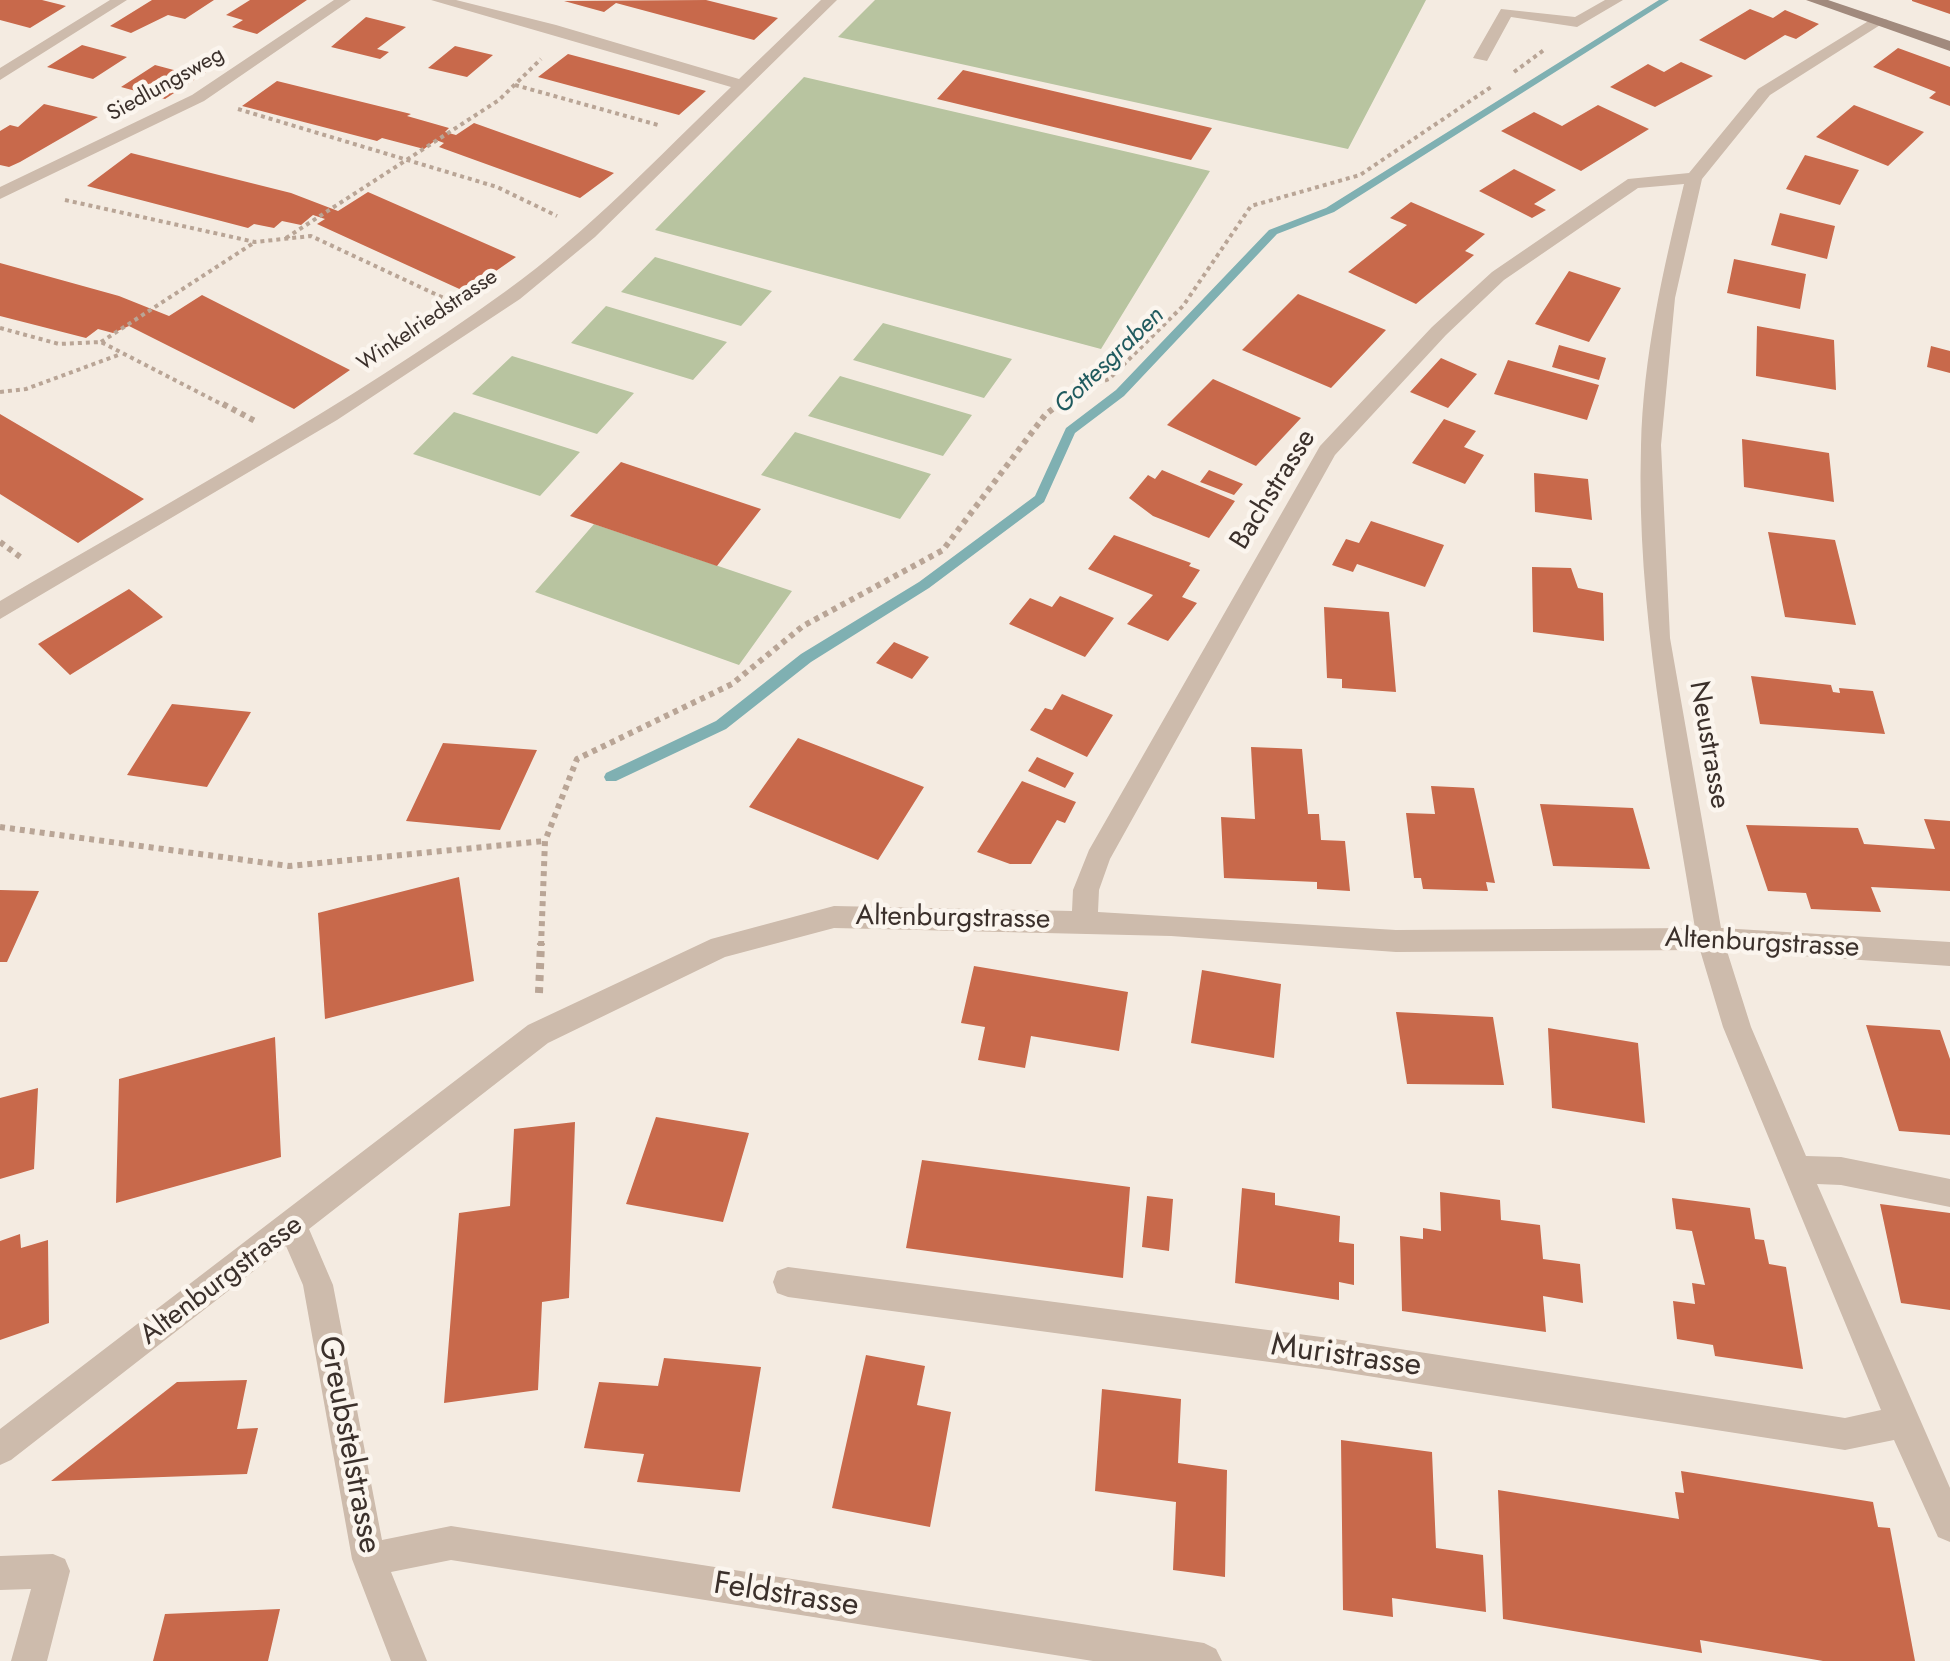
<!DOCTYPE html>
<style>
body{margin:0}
canvas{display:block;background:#f4ebe1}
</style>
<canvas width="1950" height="1661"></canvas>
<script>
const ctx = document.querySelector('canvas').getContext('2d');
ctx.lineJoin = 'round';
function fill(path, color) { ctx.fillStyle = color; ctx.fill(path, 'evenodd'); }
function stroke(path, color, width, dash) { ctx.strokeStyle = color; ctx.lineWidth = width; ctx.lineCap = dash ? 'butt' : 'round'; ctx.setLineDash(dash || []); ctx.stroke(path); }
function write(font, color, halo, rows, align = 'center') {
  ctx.font = font + ' Jost,sans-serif'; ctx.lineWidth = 9; ctx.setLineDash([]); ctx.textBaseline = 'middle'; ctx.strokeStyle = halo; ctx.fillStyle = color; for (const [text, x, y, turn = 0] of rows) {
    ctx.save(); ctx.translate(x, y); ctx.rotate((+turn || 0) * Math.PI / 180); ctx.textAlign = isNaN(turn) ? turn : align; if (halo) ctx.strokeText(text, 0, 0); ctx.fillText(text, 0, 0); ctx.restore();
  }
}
const green = new Path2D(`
 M875,0H1426L1348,149L838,37Z
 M804,77L1210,171L1101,349L655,230Z
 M655,257L772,291L741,326L621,292Z
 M606,306L727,342L693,380L571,343Z
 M883,323L1012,359L984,398L853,360Z
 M512,356L634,393L597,434L472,394Z
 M840,376L972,415L943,456L808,416Z
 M454,412L580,452L540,496L413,454Z
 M795,432L931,474L900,519L761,475Z
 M594,524L792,591L739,665L535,592Z`);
const stream = new Path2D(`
 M1659,0H1669L1334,212L1277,234L1124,396L1075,433L1044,502L929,588L811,662L726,729L616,781H606L604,777L606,773L716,721L801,654L919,582L1035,496L1066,428L1116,390L1269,230L1326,208Z`);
const building = new Path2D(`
 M0,0H42L66,6L30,28L0,20Z
 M152,0H214L185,19L168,15L131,33L110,26Z
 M250,0H307L257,34L232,27L243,20L226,15Z
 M706,0L778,18L754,40L616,3L604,12L564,1Z
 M1912,0H1950V14L1912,1Z
 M1750,9L1773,18L1785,10L1819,24L1796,39L1785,35L1745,60L1699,40Z
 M366,17L406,27L377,49L389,52L380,59L331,47Z
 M82,45L127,57L93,79L47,67Z
 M455,46L493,55L467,77L428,68Z
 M1898,48L1950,67V106L1929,98L1936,92L1873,67Z
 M568,54L636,72L706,91L679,115L538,77Z
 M1681,62L1713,76L1655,107L1610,87L1648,64L1664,72Z
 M155,65L185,73L195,66L209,70L165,99L121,87Z
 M963,70L1212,128L1191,160L937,99Z
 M277,81L411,114L407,116L449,128L445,132L456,135L474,123L614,173L580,198L439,147L444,143L436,140L424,149L382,138L377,141L242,106Z
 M44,104L98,117L20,162L9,167L0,165V131L10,125L18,127Z
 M1598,105L1649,129L1581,171L1501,131L1534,112L1562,126Z
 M1854,105L1924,132L1888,166L1816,137Z
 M131,153L291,193L338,211L368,192L516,257L466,292L317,224L325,219L313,215L301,225L282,221L274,228L254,224L248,228L87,186Z
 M1805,155L1859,170L1840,205L1786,189Z
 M1514,169L1556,190L1534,204L1546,210L1532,218L1479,191Z
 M1411,202L1485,234L1465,251L1474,255L1416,304L1348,272L1407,225L1390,218Z
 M1780,213L1835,226L1827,259L1771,245Z
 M1734,259L1806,274L1800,309L1727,293Z
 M0,263L119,296L169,316L202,295L350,370L294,409L129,326L113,333L98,329L86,338L0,316Z
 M1569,271L1621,288L1589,342L1535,324Z
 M1298,294L1386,330L1331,388L1242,350Z
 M1757,326L1834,340L1836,390L1756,376Z
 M1559,345L1606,358L1599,380L1552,367Z
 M1931,346L1950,351V373L1927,367Z
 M1441,358L1477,374L1448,408L1410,392Z
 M1508,360L1599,385L1587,420L1494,394Z
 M1213,379L1301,418L1256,466L1167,425Z
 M0,414L68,454L144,499L78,543L0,494Z
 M1444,419L1476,431L1464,447L1484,455L1465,484L1412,463Z
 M1742,439L1829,453L1834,502L1744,487Z
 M621,462L761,509L717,566L570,516Z
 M1162,470L1235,501L1209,538L1153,516L1129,498L1148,475L1155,479Z
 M1209,470L1243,484L1234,495L1200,482Z
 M1534,473L1588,479L1592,520L1535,512Z
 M1371,521L1444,545L1425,587L1357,564L1353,572L1332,565L1346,539L1359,543Z
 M1768,532L1835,540L1856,625L1785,617Z
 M1114,535L1191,563L1189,566L1200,570L1182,597L1197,603L1168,641L1127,624L1153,595L1088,569Z
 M1532,567L1571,568L1578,588L1603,593L1604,641L1533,632Z
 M129,589L163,617L70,675L38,644Z
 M1060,596L1114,618L1085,657L1009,624L1030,598L1052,607Z
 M1324,607L1389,612L1396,692L1342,688V679L1327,678Z
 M894,642L929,657L912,679L876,663Z
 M1751,676L1831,685L1833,692L1840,693L1839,688L1873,691L1885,734L1760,724Z
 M1062,694L1113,715L1087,757L1030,730L1045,708L1052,710Z
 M172,704L251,712L207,787L127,775Z
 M798,738L924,787L878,860L749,807Z
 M443,743L537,750L500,830L406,821Z
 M1251,747L1302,749L1308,814H1319L1321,840L1345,841L1350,891L1317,889V882L1224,878L1221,817L1255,819Z
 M1037,757L1074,773L1065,788L1028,771Z
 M1022,781L1076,802L1065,823L1057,820L1031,864H1010L977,852Z
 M1431,786L1474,788L1495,883L1486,882L1488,891L1423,889L1421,878H1414L1406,813L1435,814Z
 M1540,804L1633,808L1650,869L1553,866Z
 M1924,819L1950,821V891L1871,887L1881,912L1811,909L1806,893L1768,891L1746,825L1858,828L1864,844L1935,849Z
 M459,877L474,981L325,1019L318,913Z
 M0,890L39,891L7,962H0Z
 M974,966L1128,992L1119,1051L1031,1036L1025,1068L978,1060L985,1027L961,1023Z
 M1202,970L1281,984L1274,1058L1191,1043Z
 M1396,1012L1493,1017L1504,1085L1407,1084Z
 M1866,1025L1940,1030L1950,1059V1135L1899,1131Z
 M1548,1028L1638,1043L1645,1123L1552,1108Z
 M275,1037L281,1157L116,1203L119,1079Z
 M38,1088L34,1169L0,1179V1098Z
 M656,1117L749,1133L723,1222L626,1204Z
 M575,1122L569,1298L542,1302L538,1390L444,1403L459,1213L510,1206L514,1129Z
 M922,1160L1130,1187L1123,1278L906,1248Z
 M1242,1188L1275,1193V1205L1340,1216L1339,1242L1354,1244V1285L1339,1282V1300L1235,1283Z
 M1440,1192L1500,1200L1501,1220L1540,1225L1543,1259L1580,1264L1583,1303L1543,1296L1546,1332L1402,1311L1400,1236L1423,1239V1228L1441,1231Z
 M1147,1196L1173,1199L1169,1251L1142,1247Z
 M1672,1198L1750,1208L1755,1239L1764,1240L1769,1264L1786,1267L1803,1369L1715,1356L1713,1345L1677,1339L1673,1301L1695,1304L1692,1283L1705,1285L1692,1231L1676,1229Z
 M1880,1204L1950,1213V1310L1901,1303Z
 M20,1234L21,1248L48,1240L49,1323L0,1340V1241Z
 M866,1355L925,1366L917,1405L951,1412L930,1527L832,1508Z
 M664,1358L761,1367L740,1492L637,1482L644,1454L584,1448L599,1382L658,1386Z
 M247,1380L237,1429L258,1428L247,1474L51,1481L177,1382Z
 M1102,1389L1181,1399L1178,1463L1227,1470L1225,1577L1173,1570L1176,1502L1095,1491Z
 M1341,1440L1432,1452L1436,1548L1483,1555L1486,1612L1392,1598L1393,1617L1343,1610Z
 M1681,1471L1873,1502L1878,1527L1890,1528L1915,1661H1823L1700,1640L1702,1653L1503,1619L1498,1490L1679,1519L1675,1492L1684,1493Z
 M280,1609L268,1661H153L165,1614Z`);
const pathFar2 = new Path2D(`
 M1514,72L1544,50
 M515,85L658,125
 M238,109L497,187L557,216
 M65,200L255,242L311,236L448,300
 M286,238L499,100L541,59
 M0,328L59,344L101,342L227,407
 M101,342L255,242
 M0,392L26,389L121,354
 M1056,407L1072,394L1109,379L1183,306L1251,206L1360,175L1491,87`);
const pathFar1 = new Path2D(`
 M223,404L257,422
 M0,542L23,559
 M0,827L289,866L545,841
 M541,946L545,841L577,759L732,684L803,626L943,550L1045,415L1059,404`);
const path = new Path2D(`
 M539,993L541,943`);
const street = new Path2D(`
 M110,0H127L0,80V68Z
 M334,0H351L204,101L0,199V187L192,95Z
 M431,0H456L556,25L739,79L821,0H837L595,237L520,299L337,420L0,619V601C170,501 346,407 506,291C588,232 658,157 731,87Z
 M1605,0H1623L1577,27L1511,17L1487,61L1473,58L1501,9L1575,17Z
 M1875,17L1888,20L1770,95L1702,179L1675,298L1661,445L1670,638L1721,928L1950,942V966L1727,951L1751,1027L1806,1156L1841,1157L1950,1179V1207L1841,1185L1817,1184L1950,1488V1542L1938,1537L1894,1440L1845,1450L1329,1370L788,1297L777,1293L773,1282L777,1271L788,1267L1329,1338L1845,1418L1881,1410L1723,1027L1700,950L1396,952L1171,936L834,928L725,957L548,1043L309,1229L333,1285L382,1540L451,1526L1204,1643L1216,1649L1222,1661H1093L451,1560L391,1572L427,1661H391L352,1559L303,1285L286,1246L11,1460L0,1465V1429L528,1025L711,939L834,906L1072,911L1073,890L1089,850L1320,446L1432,327L1492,272L1628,179L1689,173L1758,89ZM1684,184C1663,270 1643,357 1641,446C1636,608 1669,768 1695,928L1396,930L1098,912L1099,890L1110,859L1335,455L1446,335L1504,280L1638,188Z
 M53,1554L65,1559L70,1571L47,1661H11L31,1589L0,1590V1556Z`);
const secondary = new Path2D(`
 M1806,0H1828L1950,41V51Z`);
const farStreetnames = [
 ["Siedlungsweg",166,85,-29],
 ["Winkelriedstrasse",428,321,-34]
];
const farWaternames = [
 ["Gottesgraben",1110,361,-44]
];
const streetNames = [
 ["Bachstrasse",1274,490,-58],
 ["Neustrasse",1708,745,80],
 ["Altenburgstrasse",953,919,1],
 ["Altenburgstrasse",1762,944,3],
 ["Altenburgstrasse",222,1281,-37]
];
const nearStreetnames = [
 ["Muristrasse",1346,1357,8],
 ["Greubstelstrasse",348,1445,79],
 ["Feldstrasse",786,1596,9]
];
fill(green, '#b8c4a0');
fill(stream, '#7fb0b2');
fill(building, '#c8694b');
stroke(pathFar2, '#b9a596', 4, [4, 4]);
stroke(pathFar1, '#b9a596', 6, [5, 5]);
stroke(path, '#b9a596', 8, [6, 6]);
fill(street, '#cdbbac');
fill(secondary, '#a18a7d');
write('22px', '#3b302b', '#fbf5ee', farStreetnames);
write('italic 25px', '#1f5a5e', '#fbf5ee', farWaternames);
write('28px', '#3b302b', '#fbf5ee', streetNames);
write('32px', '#3b302b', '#fbf5ee', nearStreetnames);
</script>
